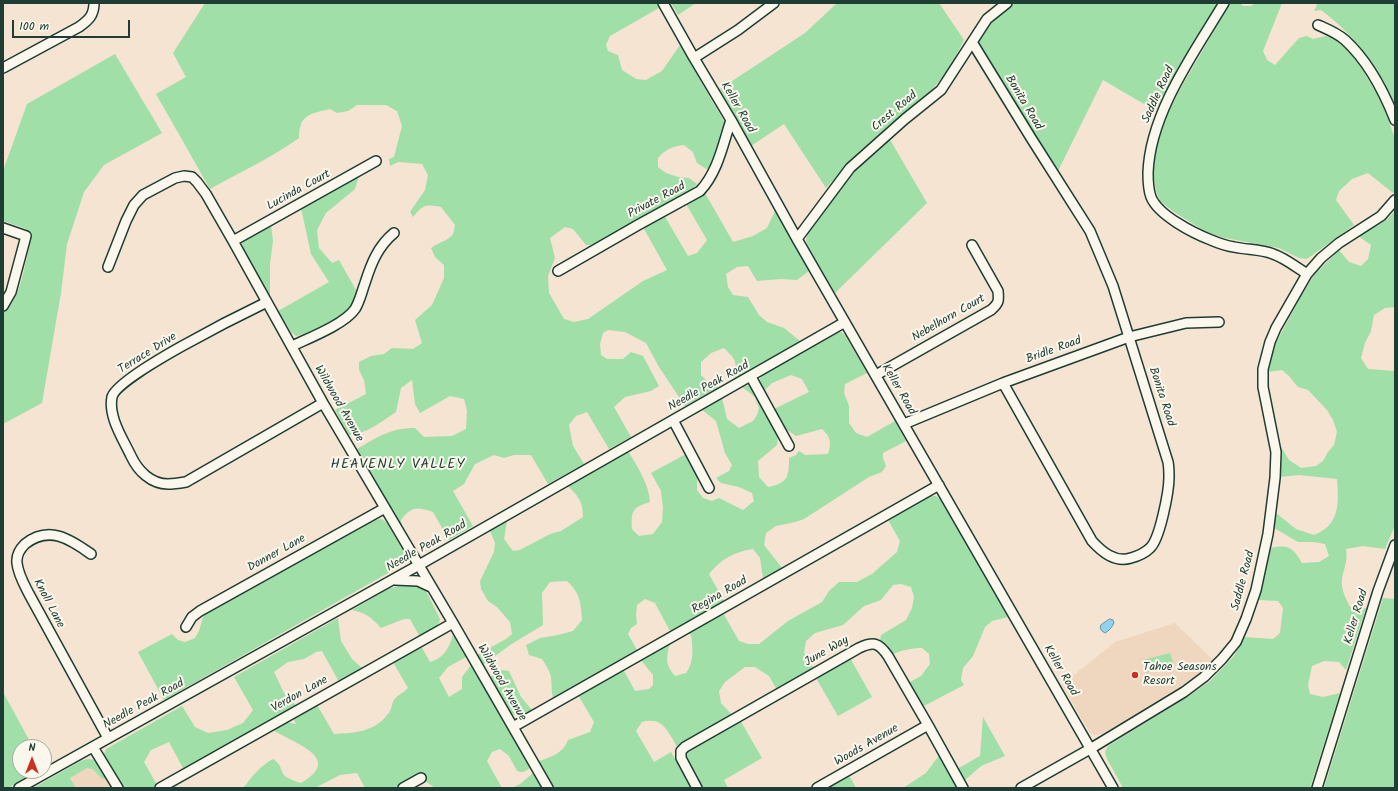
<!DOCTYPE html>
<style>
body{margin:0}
#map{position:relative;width:1398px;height:791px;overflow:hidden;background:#f4e4d1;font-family:Kalam,sans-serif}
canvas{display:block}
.frame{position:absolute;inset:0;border:4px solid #1f3d34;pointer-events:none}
.north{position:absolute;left:12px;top:739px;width:40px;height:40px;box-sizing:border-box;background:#fbf7ec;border:1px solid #a3ada2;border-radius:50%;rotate:0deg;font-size:11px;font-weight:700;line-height:16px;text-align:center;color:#1f3d34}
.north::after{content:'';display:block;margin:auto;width:14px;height:18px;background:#c8321e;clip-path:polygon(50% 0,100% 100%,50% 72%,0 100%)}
.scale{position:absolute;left:12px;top:20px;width:118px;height:18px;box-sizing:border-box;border:2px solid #1f3d34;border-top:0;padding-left:5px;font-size:12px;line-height:14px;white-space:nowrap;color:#1f3d34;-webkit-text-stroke:3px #fbf7ec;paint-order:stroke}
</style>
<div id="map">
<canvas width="1398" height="791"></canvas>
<div class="frame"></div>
<div class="north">N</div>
<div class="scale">100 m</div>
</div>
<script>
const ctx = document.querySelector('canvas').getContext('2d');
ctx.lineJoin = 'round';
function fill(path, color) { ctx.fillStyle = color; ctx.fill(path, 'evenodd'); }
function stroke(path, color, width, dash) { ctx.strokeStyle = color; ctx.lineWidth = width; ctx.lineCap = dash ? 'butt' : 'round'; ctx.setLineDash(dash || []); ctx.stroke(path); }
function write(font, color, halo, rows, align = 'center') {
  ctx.font = font + ' Kalam,sans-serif'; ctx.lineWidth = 4; ctx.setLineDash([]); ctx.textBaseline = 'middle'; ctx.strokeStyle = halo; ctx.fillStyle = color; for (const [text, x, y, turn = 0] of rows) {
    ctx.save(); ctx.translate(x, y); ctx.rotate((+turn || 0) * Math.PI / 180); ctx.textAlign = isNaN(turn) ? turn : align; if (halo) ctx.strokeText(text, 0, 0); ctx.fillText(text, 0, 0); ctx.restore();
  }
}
const built = new Path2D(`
 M1175,623L1213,660L1200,672L1183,685L1102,734L1094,735L1090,733L1062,685L1115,642Z
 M87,759H94L114,788H76L66,770Z`);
const green = new Path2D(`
 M205,3H656L659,8L610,36L606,45L608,51L618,55L622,70L636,79L646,80L662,71L680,45L726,125L713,165L708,170L697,163L693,152L684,145C673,146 666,149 658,158V167L666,173L678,177L689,178L697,184L690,191L591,245H586L573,229L565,227L550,238L555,258L548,276L549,293L564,319L574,322L588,319L643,281L667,270L643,227L664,215L688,256L697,253L707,240L686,204L705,193L733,242L753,236L767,228L775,211L809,271L797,280L781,279L757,281L748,266L737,267L726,274L728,287L733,295L748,297L759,315L767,322L784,328L800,341L734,379C737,361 737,361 724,348L711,353L701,362V375L708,382L719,387L685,406L659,367L646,343L625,332L608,330L603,333L600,344L601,355L607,359H623L631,352L643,356L659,386L651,391L625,397L614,407L631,437L609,449L587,412L576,416L569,425L573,446L584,464L548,484L531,455H514L504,458L494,455L475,464L464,484L453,491L473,526L449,540L433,512C417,507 412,506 401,520L402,528L357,449C378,437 390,428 415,428L424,437L452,436L466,429L467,411L464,399L450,396L420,413L415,404L412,380L401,388L396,412C382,421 367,434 349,435L335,410L366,394L364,380L359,370V362L371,356L384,354L392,348L413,349L422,343L415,320L432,305L444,278V265L435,257L431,248C437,243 450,240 453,234C454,232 454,228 455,225L441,207C425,204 423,205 413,217L410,212L425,190L428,175L422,164L398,162L390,166L389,159L394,157L402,126L397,111L386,105H357L348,111L337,113L330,109C309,114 299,115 299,138C271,158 240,172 210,189L156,94L186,77L173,53Z
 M671,3H696L678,15Z
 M837,3H939L964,40L950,68L929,93L893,122L858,153L826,188L784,124L751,146L720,89L805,33Z
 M1016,3H1218L1170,83L1156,111L1103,80L1058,171L979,45C978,30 1003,9 1016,3Z
 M1230,3H1240L1243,6H1251L1255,3H1282L1263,51L1267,60L1275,65L1299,38L1307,36L1313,39L1326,36L1335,40L1347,49L1358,63L1378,95L1386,113L1395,139V190L1393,193L1368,173L1352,179L1339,191L1336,200L1354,225L1307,259L1299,258L1279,248L1220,237L1206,232L1174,212L1160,201L1156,191L1152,171L1155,152L1167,115L1178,93Z
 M1316,3H1395V110C1378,71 1357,36 1321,10L1314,11L1317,5Z
 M115,54L162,133L104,165L84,192L67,244L61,293L42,403L3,424V314C22,296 25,263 31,238L30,232L24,228L3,221V171L27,104Z
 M889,138L927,203L835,293L808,246L806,240L808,233L833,195L849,174Z
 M359,176L355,189L326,213L317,230L319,248L332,263L339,260L356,290C354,297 353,305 348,311C340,319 308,334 296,336L291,332L278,311L329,282L311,254L301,208Z
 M1395,210V307L1385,308L1374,315L1371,331L1365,343L1361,358L1368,369L1395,371V525L1385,549L1363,546L1346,549C1349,564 1340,574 1342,586C1343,594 1347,600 1350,607L1366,608L1346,670L1339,662L1324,661L1312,666L1308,685L1310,694L1323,697L1340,693L1310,788H1123L1107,759L1105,752L1108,746L1189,696L1210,681L1234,656L1245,637L1273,639L1280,633L1283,608L1278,601L1259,600L1271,548C1289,544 1293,548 1302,563L1319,562L1329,556L1325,544L1314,542H1298L1274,528L1276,513L1296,529L1314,535C1340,525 1339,503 1337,479L1299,475L1280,477L1281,464L1280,445L1289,460L1301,468L1316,466L1323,461L1328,452L1334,445L1337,432L1333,420L1327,410L1308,390L1298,387L1289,376L1282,370L1268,372L1270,354L1300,298L1314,275L1339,250L1349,262L1361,266L1368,259L1371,245L1358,236C1370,229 1388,222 1395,210Z
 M271,225L273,241L270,264V296L243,248L242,244L245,239Z
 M841,332L845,335L867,373L845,384L844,393L849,406V423L856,433L867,437L895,421L906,441L883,453V458L886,466L882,472L869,477L804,519L795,522L776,526L766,533L764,545L782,568L763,578L760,558L753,549C734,552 721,559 709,574L724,601L670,631L655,603L645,599L637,605L636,614L637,624L631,628L628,634L637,650L553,698C551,691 552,684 551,677C550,671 545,664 542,659L529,655L526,645L540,638L558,635L573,631L582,620C581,603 580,593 567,581L550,582L542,593L543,625L510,645L483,665L477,655L506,639L512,634L510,622L497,607L488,601L481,589L480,581L494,552L495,543L490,531L507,520L504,539L513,551L520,550L550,534L561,531L583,517C583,501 578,496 567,485L628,451C637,466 649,484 650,502C632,507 631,512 632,529L639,536L653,534L662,522L663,508L661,491L651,473L686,454L697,473V490L703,498L712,501L719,498L743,510L754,501L752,493L739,487L721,483L716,478L729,471L732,465L725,453L716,421L701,409L722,398L727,419L739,428L753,421L757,415L759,408L755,397L742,387L750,385L778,433L777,445L758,461L759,477L768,487C788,483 789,477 789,458L796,455L799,451L805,455L828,454C832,443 830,436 822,429L796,436L787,430L783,425L774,409L809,392L802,379L791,375L772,383L764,391L761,385L760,379L762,375L837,333Z
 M930,496H936L940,499L1008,617L992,621L985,627L973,656L963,668L961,680L964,685L922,707L908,683L921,676L930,664L929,654L922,648C912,648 901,650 892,655L887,646L880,640L881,635L906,620L912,608L914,597L911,587L901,584L893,585L881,600L864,606L843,625L815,633L806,641L804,653L814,669L777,690L769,676L755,667H745L725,682L719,691L721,703L733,716L678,748C668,732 663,716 642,722L636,731L654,762L671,752L692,788H552L537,762C550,757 563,754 568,740L590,732L594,722L578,695L623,669L635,691L649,689L653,685V675L640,659L670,643C666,658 665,664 675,676L686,673C694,662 693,649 691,635L687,633L723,613L739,641L748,644H759L788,621L822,602L829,591L839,582H857L872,574L897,552L900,541L888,520Z
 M381,519L386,522L406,555V562L402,565L164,700L138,652L172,634L178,640L185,642L195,638L199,631L204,614L375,520Z
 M404,584L419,587L426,591L440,619C438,629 429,632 420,637L410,619H404L381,628C371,617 366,613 352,610L388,589Z
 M1383,598L1395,599V788H1324Z
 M338,618L341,641L352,659L363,669L339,682L322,651L316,652L304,659L288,662L274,672L285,695L297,706L184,770L169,742L151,750L144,762L157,785L152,788H123L105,759L104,754L106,749L182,706L195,727L208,733L227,730L243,723L253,710L234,677Z
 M453,635L466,657L448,667L439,678L449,697L462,689V677L471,665L530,768C525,772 522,773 517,771L509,756L500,749L492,752L487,761L502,788H435L425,781L420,773L394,788H365L357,773L340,775L315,788H243C252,777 260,766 273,759C283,766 279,768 284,775C288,779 295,781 301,783C345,758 293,743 273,730L286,722L296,724L293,718L317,705L334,734C355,733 374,732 388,714C392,711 391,704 394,700C397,695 404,693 408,688L393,662L421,646L430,662C444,658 449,648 453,635Z
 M1170,653L1174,665L1146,673L1143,660Z
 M850,658L872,697L838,716L816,678Z
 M502,670L509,671L521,697L532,710L517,716L512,714L490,677Z
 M3,692L33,747H20V771H40L8,788H3Z
 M983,717L1005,756L981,766L964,781L957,769L980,756Z
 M740,720L762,758L724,780L728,788H701L685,757L686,752L690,748Z
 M941,753L959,788H903L926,773Z
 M87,759C100,759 102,769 109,780L101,778L93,769L87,768L70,778L76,788H33L81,761Z
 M533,773L541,788H512L520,784Z
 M849,775L856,788H825Z`);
const water = new Path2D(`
 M1110,619L1113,620L1114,623C1112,627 1109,631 1105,633L1102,631L1100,628L1101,625Z`);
const minor = new Path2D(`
 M663,3L694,58L731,120L797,239L1113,788
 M1224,3C1194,53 1150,113 1148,173C1148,180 1148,189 1151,197C1158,215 1193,233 1211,240C1218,243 1227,246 1234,247C1247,250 1261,249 1273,254C1285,258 1296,267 1307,274
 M1318,25C1327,29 1337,33 1345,40C1368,61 1384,92 1395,120
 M972,42L1031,138L1090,231L1113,286L1168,462C1169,467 1169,472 1169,477C1169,491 1160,539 1150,548C1145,553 1138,556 1131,558C1115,563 1102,552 1092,541L1003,383
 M694,58L738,30L774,3
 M3,68L79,27C89,20 94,15 94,3
 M3,228L26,236L11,292L3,306
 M797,239L850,168L905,119L941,90L987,19L1007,3
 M233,241L376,161
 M108,267L126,221L134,205L143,195L175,178L184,176L192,177L197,182L206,194L233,241L323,403L453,623L548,788
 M558,271L638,225L700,191C718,172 723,144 731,120
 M267,302C242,314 117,376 112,397C108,417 123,439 131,456C138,471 151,484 168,484C174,484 180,483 186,482L323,403
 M292,346C309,338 345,324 355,309C360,301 362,291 365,283C371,264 378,246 394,233
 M876,375L991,310C999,303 999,301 998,291L972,245
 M751,377L789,446
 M673,420L709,488
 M904,424L1003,383L1129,337L1186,323L1219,322
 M91,554C70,539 49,525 25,544C20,549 16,555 17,563C18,574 24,584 29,594L108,738
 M395,580L418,581L431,587
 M186,627L192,617L200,611L385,508
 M513,727L939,485
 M93,747L118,788
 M19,788L419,565L845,322
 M160,788L453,623
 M403,788L421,778
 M697,788L681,758V751L685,747L859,648C874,641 879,643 888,656L928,725L963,788
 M817,788L928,725
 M1021,788L1090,749L1184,692L1204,677L1222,659L1236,642L1246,619L1256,590L1268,534L1275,478L1276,452L1263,387V369L1270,342L1276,328L1307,274L1321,258L1339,243L1381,216L1395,200
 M1317,788L1378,591L1395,545`);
const markers = [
 [1135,675,4,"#c8321e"]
];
const streetNames = [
 ["Saddle Road",1159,95,-65],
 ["Bonita Road",1023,103,59],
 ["Keller Road",737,108,60],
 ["Crest Road",895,112,-40],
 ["Lucinda Court",299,191,-29],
 ["Private Road",657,201,-28],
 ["Nebelhorn Court",949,319,-30],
 ["Bridle Road",1054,351,-20],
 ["Terrace Drive",148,354,-32],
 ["Needle Peak Road",709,387,-29],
 ["Keller Road",898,390,60],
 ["Bonita Road",1161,397,72],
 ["Wildwood Avenue",338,404,60],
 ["Needle Peak Road",427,547,-30],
 ["Donner Lane",277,554,-29],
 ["Saddle Road",1244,581,-75],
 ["Regina Road",720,596,-30],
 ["Knoll Lane",48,604,62],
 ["Keller Road",1357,617,-73],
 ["June Way",827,652,-30],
 ["Keller Road",1060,671,60],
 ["Wildwood Avenue",501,683,60],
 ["Verdon Lane",300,695,-29],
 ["Needle Peak Road",144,705,-29],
 ["Woods Avenue",867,746,-30]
];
const poiNames = [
 ["Tahoe Seasons",1143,668],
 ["Resort",1143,682]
];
const quarterNames = [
 ["HEAVENLY VALLEY",398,466]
];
fill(built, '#efd6be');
fill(green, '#a0dfa8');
fill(water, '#8fd3f1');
stroke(water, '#6297a5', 1);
stroke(minor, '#1f3d34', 12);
stroke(minor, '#fbf7ec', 9);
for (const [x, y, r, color] of markers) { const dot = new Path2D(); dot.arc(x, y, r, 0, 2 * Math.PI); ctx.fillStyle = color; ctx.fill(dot); stroke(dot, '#fbf7ec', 1.5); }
write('12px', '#1f3d34', '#fbf7ec', streetNames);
write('12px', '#1f3d34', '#fbf7ec', poiNames, 'left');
ctx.letterSpacing = '1px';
write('14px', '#1f3d34', '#fbf7ec', quarterNames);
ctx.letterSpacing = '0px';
</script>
